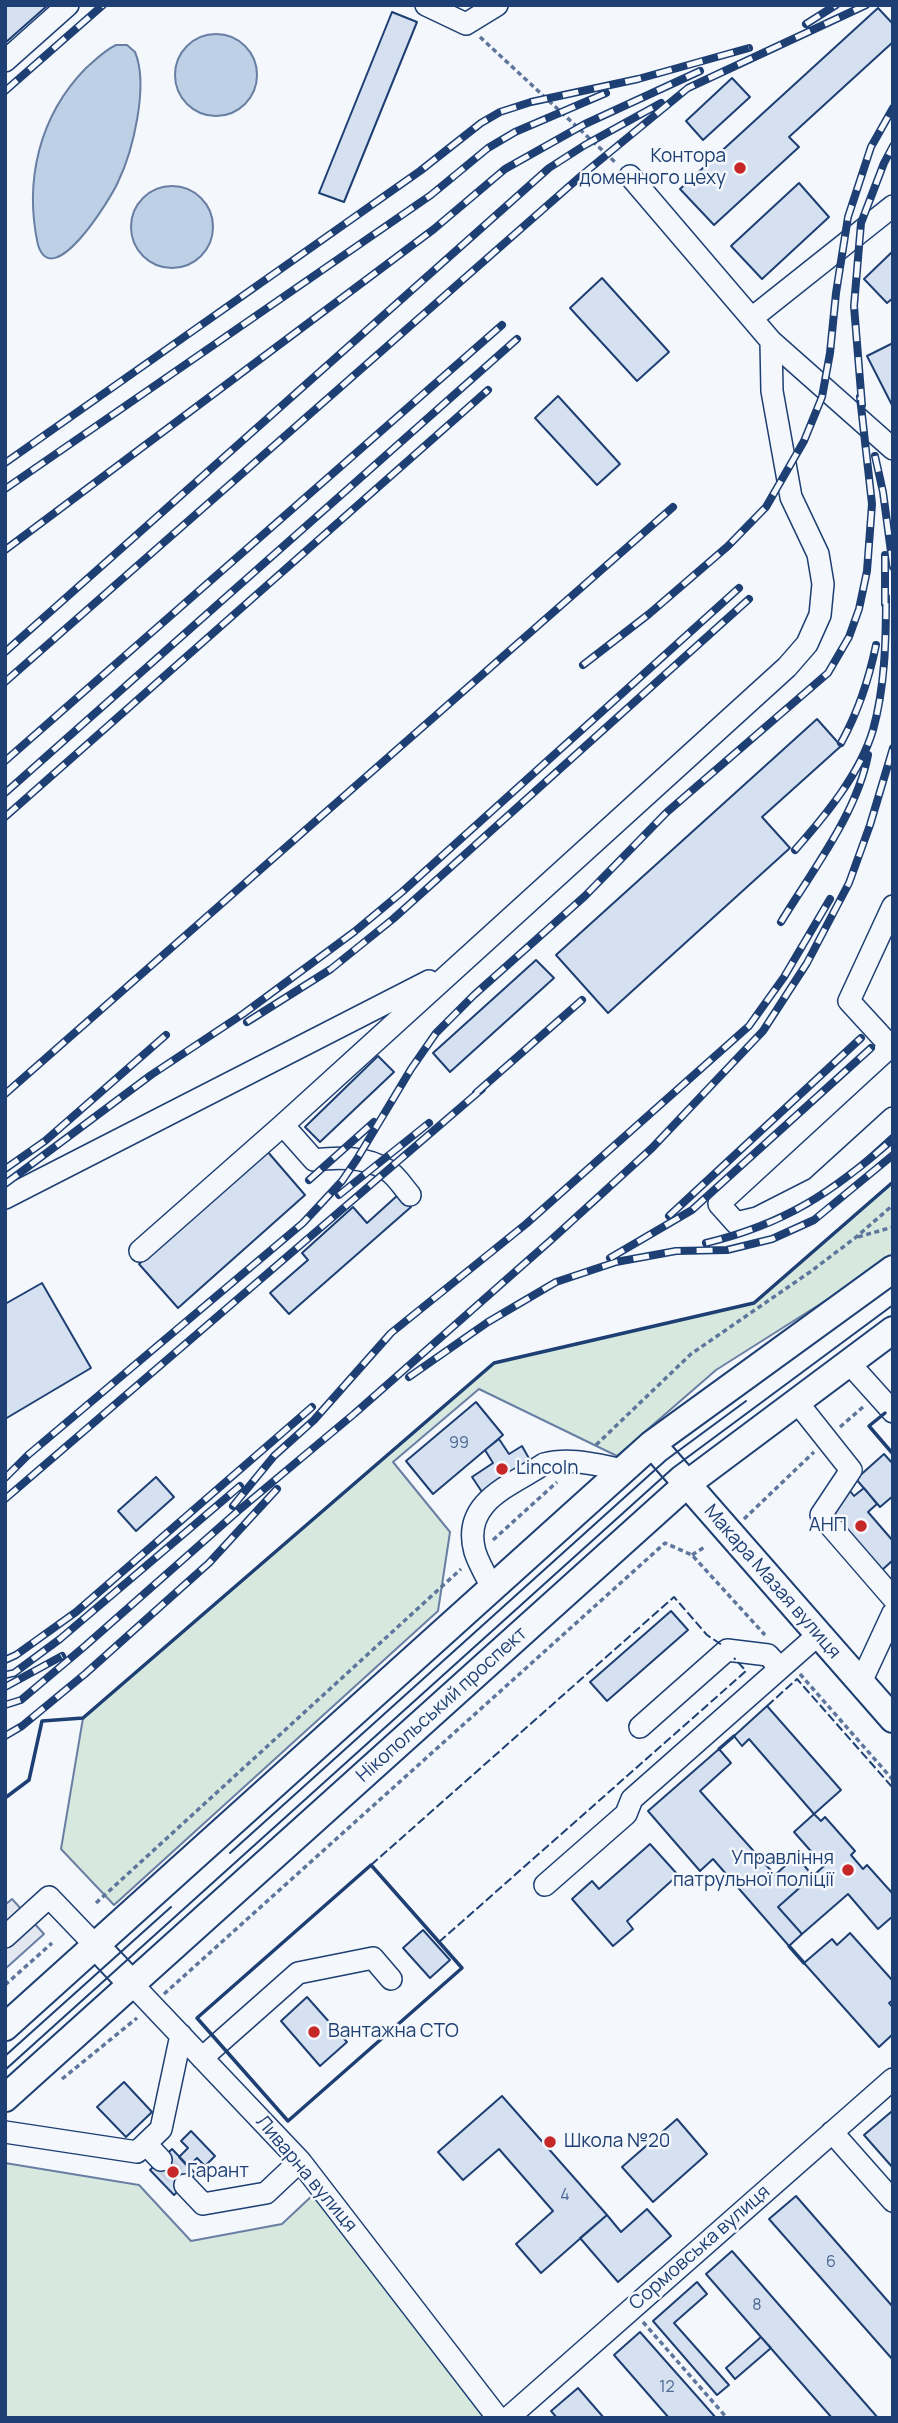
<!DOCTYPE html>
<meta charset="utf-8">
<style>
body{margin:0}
#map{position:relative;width:898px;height:2423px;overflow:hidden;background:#f4f7fb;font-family:Manrope,sans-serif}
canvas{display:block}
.frame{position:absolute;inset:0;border:7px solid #1d3f73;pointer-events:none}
</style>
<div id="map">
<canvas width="898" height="2423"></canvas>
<div class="frame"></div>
</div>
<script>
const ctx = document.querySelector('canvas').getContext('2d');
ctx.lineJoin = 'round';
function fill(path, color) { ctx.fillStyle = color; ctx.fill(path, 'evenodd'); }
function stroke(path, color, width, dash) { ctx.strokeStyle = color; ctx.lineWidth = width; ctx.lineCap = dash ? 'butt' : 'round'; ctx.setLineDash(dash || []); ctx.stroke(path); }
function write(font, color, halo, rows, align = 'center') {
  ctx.font = font + ' Manrope,sans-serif'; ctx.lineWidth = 5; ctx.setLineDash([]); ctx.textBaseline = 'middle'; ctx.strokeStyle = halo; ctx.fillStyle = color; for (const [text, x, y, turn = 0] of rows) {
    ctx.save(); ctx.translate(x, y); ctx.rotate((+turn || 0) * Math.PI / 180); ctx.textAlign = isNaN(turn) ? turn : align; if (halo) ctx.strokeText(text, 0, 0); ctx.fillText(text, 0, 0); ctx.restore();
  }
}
const green = new Path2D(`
 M893,1182V1258L716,1370L617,1456L479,1389L393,1462L450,1532L438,1611L114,1905L61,1849L83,1718L494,1363L754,1303Z
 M5,2163L139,2185L191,2241L282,2224L315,2193L488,2418H5Z`);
const parking = new Path2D(`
 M12,1899L44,1934L5,1969V1905Z`);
const water = new Path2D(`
 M175 75a41 41 0 1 1 82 0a41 41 0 1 1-82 0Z
 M116,45H127L135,52C149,85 133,151 118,182C111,198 53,293 38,245C24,181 39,116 86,68C95,60 105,50 116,45Z
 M131 227a41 41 0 1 1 82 0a41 41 0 1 1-82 0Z`);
const building = new Path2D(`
 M5,5H48L5,43Z
 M878,8L893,24V42L789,137L799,147L714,225L680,189Z
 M392,12L417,22L344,202L319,193Z
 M732,78L750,97L703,140L686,121Z
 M799,183L829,217L762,279L731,246Z
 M893,251V298L887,303L864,279Z
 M602,278L669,352L637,381L570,308Z
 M893,343V407L867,356Z
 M558,396L620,464L597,485L535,418Z
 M817,719L841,746L762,817L790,848L608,1013L556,955Z
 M536,960L554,978L450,1072L433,1053Z
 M378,1056L394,1072L320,1142L305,1127Z
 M267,1151L305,1195L178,1308L139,1264Z
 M399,1194L411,1207L289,1314L270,1293L308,1260L302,1253L353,1207L367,1223Z
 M42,1283L91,1368L5,1419V1304Z
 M476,1402L503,1435L433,1494L406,1461Z
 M499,1439L509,1454L522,1446L531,1462L482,1492L472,1477L493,1463L485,1450Z
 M884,1454L893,1464V1496L880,1507L856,1479Z
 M156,1477L174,1497L136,1531L118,1511Z
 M842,1481L854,1496L864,1488L877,1504L868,1512L893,1541V1560L881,1571L820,1500Z
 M671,1611L688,1630L607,1701L590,1682Z
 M767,1706L841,1790L814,1814L749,1739L742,1746L734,1736Z
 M719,1749L731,1763L700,1791L775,1875L796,1856L813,1876L778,1907L802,1934L789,1946L713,1859L700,1871L648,1811Z
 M814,1814L821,1821L825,1817L855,1851L851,1855L863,1869L867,1865L893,1894V1916L878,1929L848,1894L802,1934L778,1907L824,1866L794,1832Z
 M650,1844L678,1875L627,1921L633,1929L613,1946L572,1899L592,1881L599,1889Z
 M423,1930L450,1960L430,1978L403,1948Z
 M850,1933L893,1981V2000L889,2003L893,2008V2034L879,2047L804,1963L832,1939L837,1945Z
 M307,1997L347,2042L320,2066L281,2021Z
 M124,2082L152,2112L126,2137L97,2107Z
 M502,2096L607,2215L541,2273L516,2244L553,2211L499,2149L463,2180L438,2152Z
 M891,2112L893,2114V2168L864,2135Z
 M677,2119L707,2154L653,2202L622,2167Z
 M191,2131L215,2156L205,2166L197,2158L188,2167L179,2157L188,2148L181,2141Z
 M172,2149L196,2174L174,2195L150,2170Z
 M796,2196L893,2307V2360L769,2219Z
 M647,2209L671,2236L618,2282L580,2238L607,2215L621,2232Z
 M732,2251L878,2418H832L761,2337L706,2274Z
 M697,2282L707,2294L674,2323L729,2385L717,2395L653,2321Z
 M640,2332L702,2402L716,2418H669L614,2355Z
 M761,2337L771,2348L735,2379L726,2368Z
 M578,2388L604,2418H557L551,2411Z`);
const minorTunnel = new Path2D(`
 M161,2160L185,2185`);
const path = new Path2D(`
 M480,37L616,163
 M858,1237L893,1227
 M840,1427L863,1407
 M596,1445L691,1354L810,1272L855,1238L893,1205
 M744,1519L814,1452
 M493,1540L557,1482
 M692,1555L706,1546
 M800,1674L893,1780
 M96,1903L461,1569
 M5,1985L52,1943
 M164,1994L665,1543L692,1555L765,1635
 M62,2079L137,2018
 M643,2322L727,2418`);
const minor = new Path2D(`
 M426,5L466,24L497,5
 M5,61L68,5
 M630,176L771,341L893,449
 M752,318L893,206
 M893,906L849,1001L893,1049
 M891,1046L719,1204L736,1223L757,1218L816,1188L893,1118
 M283,1125L314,1160C338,1157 366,1156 387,1170C396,1175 403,1187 410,1195
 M5,1198L429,981
 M140,1251L283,1125L787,667L807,644L820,615L823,584L818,554L791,497L772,391L771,341
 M849,1363L893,1412
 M797,1402L851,1470L821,1515L893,1598
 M492,1587C486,1576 479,1564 475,1552C461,1502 510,1486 544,1464C571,1457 597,1465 624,1470
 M861,1682L893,1613
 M640,1727L727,1650L768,1655L780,1668
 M545,1885L626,1814L632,1799L819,1634
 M5,1937L49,1897L95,1945
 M132,1984L300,2161L498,2418
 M202,2058L298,1973L373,1958L391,1979
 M5,2132L137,2152L161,2129L181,2035
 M832,2132L893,2201
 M146,2144L161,2160
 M185,2185L203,2204L266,2193L300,2161
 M508,2418L893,2079`);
const major = new Path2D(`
 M652,1444L893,1719
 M95,1945L132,1984
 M5,2027L652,1444L893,1269
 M5,2098L687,1484L893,1330`);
const tram = new Path2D(`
 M230,1853L666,1460L746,1401
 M5,2056L171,1907
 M5,2070L673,1468L893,1305`);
const rail = new Path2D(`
 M806,24L836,5
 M5,91L103,5
 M862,405L854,306L861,223L884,163L893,146
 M875,456L883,492L893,567
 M5,463L420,171L481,123L500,112L531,102L638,79L749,48
 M5,489L431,195L488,148L515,132L606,93
 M5,550L434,229L505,169L585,124L700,71
 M885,604V555
 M5,652L549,168L585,145L661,103
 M583,665L649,614L728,546L766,507L804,441L822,397L830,353L836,293L848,217L871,147L893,108
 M5,682L582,175L688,88L866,5
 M841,743C858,712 869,679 876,645
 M5,761L502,325
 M5,793L517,339
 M5,817L488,390
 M795,850C825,816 860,774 873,730C885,687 886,640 886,597
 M781,922C812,871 857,813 868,755
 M247,1022L331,969L393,919L749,599
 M476,1093L582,1000
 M5,1094L673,507
 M5,1169L45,1141L166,1035
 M309,1180L374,1122
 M5,1184L151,1075L243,1014L354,932L402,892L739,588
 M339,1195L429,1123
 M669,1216L861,1038
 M706,1243C785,1224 833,1192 893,1139
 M610,1258L692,1210L871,1048
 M409,1377L488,1322L556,1282L616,1262L676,1251L727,1250L772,1239L814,1220L893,1155
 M5,1478L28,1455L303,1223L342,1181L357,1159L411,1069L436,1033L474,995L585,896L667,812L828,673L849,637L859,609L867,571L872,504L860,397
 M5,1499L482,1089
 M233,1506L274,1456L314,1420L391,1333L526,1224L749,1026L784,977L830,899
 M5,1660L16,1655L76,1612L312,1407
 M5,1675L14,1673L60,1639L240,1486
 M5,1687L62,1656
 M5,1705L21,1700L85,1646L238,1511L354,1414L550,1241L652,1148L763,1031L807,963L849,883L870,825L893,748
 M5,1736L22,1726L85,1674L209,1563L277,1489`);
const fence = new Path2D(`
 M767,1706L797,1679L893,1788
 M371,1865L674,1597L707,1635L722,1645
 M439,1942L746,1671L734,1658`);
const wall = new Path2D(`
 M885,1413L869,1426L893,1454
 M719,1749L734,1736
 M5,1798L29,1780L42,1721L83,1718L494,1363L754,1303L893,1182
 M371,1865L462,1968L288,2121L197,2018Z
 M789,1946L804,1963`);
const markers = [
 [740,168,7,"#c62828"],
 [502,1469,7,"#c62828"],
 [861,1526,7,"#c62828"],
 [848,1870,7,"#c62828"],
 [314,2032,7,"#c62828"],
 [550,2142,7,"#c62828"],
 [173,2172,7,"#c62828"]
];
const numberNames = [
 ["99",459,1444],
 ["4",565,2196],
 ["6",831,2263],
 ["8",757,2306],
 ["12",667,2388]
];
const poiNames = [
 ["Контора",726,157,"right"],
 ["доменного цеху",726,179,"right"],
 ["Lincoln",516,1469],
 ["АНП",847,1526,"right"],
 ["Управління",834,1859,"right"],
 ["патрульної поліції",834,1881,"right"],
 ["Вантажна СТО",328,2032],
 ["Школа №20",564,2142],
 ["Гарант",187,2172]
];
const streetNames = [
 ["Макара Мазая вулиця",772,1582,49],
 ["Нікопольський проспект",442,1705,-42],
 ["Ливарна вулиця",306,2174,50],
 ["Сормовська вулиця",700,2248,-41]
];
fill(green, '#d7e8df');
stroke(green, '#687fa3', 2);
fill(parking, '#e3e8f0');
stroke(parking, '#687fa3', 2);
fill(water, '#bed0e5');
stroke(water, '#687fa3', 2);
fill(building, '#d5e0f0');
stroke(building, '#1d3f73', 2);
stroke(minorTunnel, '#c9d2e0', 21, [21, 10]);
stroke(minor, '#1d3f73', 24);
stroke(major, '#1d3f73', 30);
stroke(path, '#5e769c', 3.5, [5, 3.5]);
stroke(minor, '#f4f7fb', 21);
stroke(major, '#f4f7fb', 26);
stroke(tram, '#1d3f73', 2);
stroke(rail, '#1d3f73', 8);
stroke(rail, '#f4f7fb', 5, [16]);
stroke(fence, '#1d3f73', 2, [9, 3.5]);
stroke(wall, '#1d3f73', 3.5);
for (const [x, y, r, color] of markers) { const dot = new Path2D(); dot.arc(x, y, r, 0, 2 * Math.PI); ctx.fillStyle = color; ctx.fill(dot); stroke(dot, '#f4f7fb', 2.5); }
write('16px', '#4b6792', null, numberNames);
write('19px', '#1d3f73', '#f4f7fb', poiNames, 'left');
write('19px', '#1d3f73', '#f4f7fb', streetNames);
</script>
